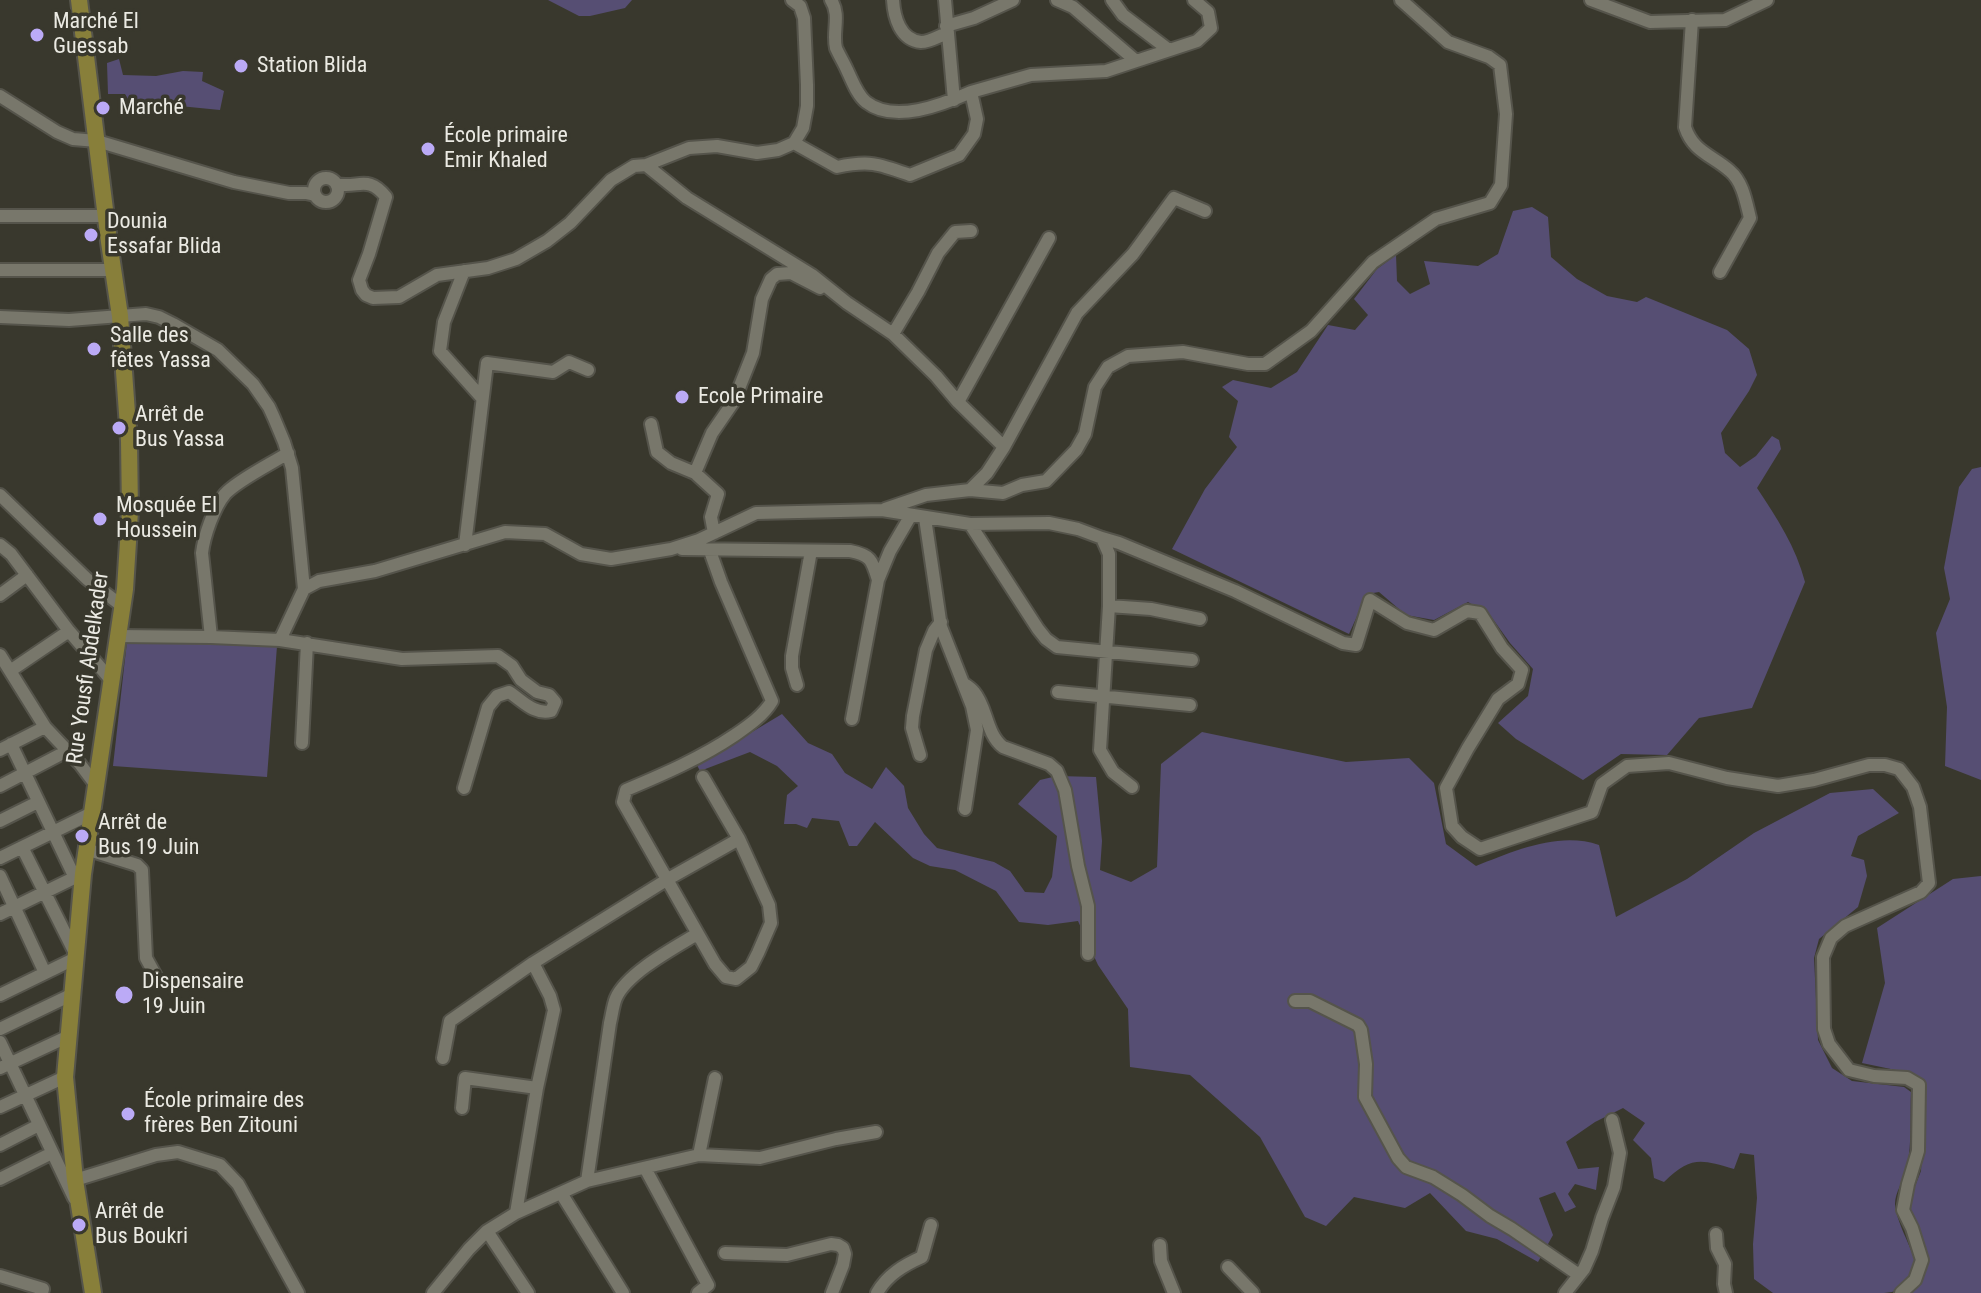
<!DOCTYPE html>
<meta charset="utf-8">
<style>
body{margin:0}
canvas{display:block;background:#39382d}
</style>
<canvas width="1981" height="1293"></canvas>
<script>
const ctx = document.querySelector('canvas').getContext('2d');
ctx.lineJoin = 'round';
function fill(path, color) { ctx.fillStyle = color; ctx.fill(path, 'evenodd'); }
function stroke(path, color, width, dash) { ctx.strokeStyle = color; ctx.lineWidth = width; ctx.lineCap = dash ? 'butt' : 'round'; ctx.setLineDash(dash || []); ctx.stroke(path); }
function write(font, color, halo, rows, align = 'center') {
  ctx.font = font + ' "Roboto Condensed",sans-serif'; ctx.lineWidth = 7; ctx.setLineDash([]); ctx.textBaseline = 'middle'; ctx.strokeStyle = halo; ctx.fillStyle = color; for (const [text, x, y, turn = 0] of rows) {
    ctx.save(); ctx.translate(x, y); ctx.rotate((+turn || 0) * Math.PI / 180); ctx.textAlign = isNaN(turn) ? turn : align; if (halo) ctx.strokeText(text, 0, 0); ctx.fillText(text, 0, 0); ctx.restore();
  }
}
const green = new Path2D(`
 M548,0H632L625,8L590,16H579Z
 M119,59L123,75L156,76L183,71L203,72L202,81L224,91L220,110L129,101L125,94H108L107,63Z
 M1532,207L1548,217L1551,257L1577,279L1607,296L1637,302L1646,297L1727,330L1749,349L1757,375L1749,391L1721,433L1725,453L1740,467L1756,456L1772,436L1779,440L1781,449L1757,488C1777,518 1796,547 1805,582L1752,708L1699,718L1667,755L1621,754L1583,780L1516,739L1498,723L1528,696L1533,669L1510,643L1490,615L1468,602L1434,620L1406,615L1379,592L1367,594L1349,634L1172,549L1205,489L1237,447L1229,437L1238,401L1222,387L1233,380L1271,388L1297,372L1328,325L1355,330L1368,315L1354,299L1377,269L1396,255L1397,281L1410,294L1430,284L1424,261L1478,266L1498,254L1513,211Z
 M1981,467V780L1945,766L1947,707L1936,633L1950,599L1944,568L1959,487L1972,469Z
 M127,641L277,646L267,777L113,766Z
 M782,714L808,743L832,754L845,773L872,789L886,767L904,786L908,808L924,834L937,848L994,862L1010,871L1025,892L1044,893L1052,877L1057,836L1018,804L1040,780L1057,776L1096,777L1102,841L1100,870L1131,882L1157,867L1161,764L1202,732L1346,762L1409,758L1434,783L1446,844L1476,866C1514,851 1559,831 1599,845L1616,917L1687,879L1754,833L1830,793L1873,789L1899,813L1858,836L1851,856L1864,860L1867,876L1858,907L1819,939L1814,958L1818,1040L1832,1068L1852,1081L1904,1087L1911,1092C1910,1117 1912,1143 1907,1168C1904,1180 1895,1192 1895,1204C1896,1221 1911,1246 1916,1264C1907,1284 1907,1291 1884,1293H1773L1754,1279L1753,1244L1757,1198L1754,1155L1740,1153L1734,1169C1700,1159 1691,1156 1664,1182L1654,1178L1651,1158L1633,1140L1645,1123L1623,1108L1595,1122L1566,1142L1578,1169L1599,1167L1596,1190L1575,1184L1568,1194L1576,1207L1565,1212L1555,1192L1539,1198L1553,1235L1538,1262L1497,1239L1466,1231L1430,1193L1405,1208L1354,1197L1326,1226L1305,1217L1260,1137L1190,1075L1130,1067L1128,1009L1098,965L1078,921L1048,925L1019,922L996,891L955,870L930,866L913,858L875,822L857,846H849L839,821L812,818L807,828L796,824H784L787,795L798,786L777,766L750,752L700,771L697,765Z
 M1981,876V1293H1909L1926,1257L1908,1204L1921,1171L1925,1087L1910,1073L1862,1063L1885,983L1877,928L1953,879Z`);
const minor = new Path2D(`
 M831,0C841,15 832,32 836,48C839,55 844,63 847,70C852,80 857,95 866,102C894,124 942,105 971,92
 M893,0C894,17 900,40 921,42C930,42 939,36 947,33
 M945,0L954,100
 M1057,0L1073,7L1136,61
 M1112,0L1123,15L1169,50
 M1591,0L1650,22L1725,20L1767,0
 M1692,20L1685,127C1693,152 1712,155 1730,171C1743,182 1746,202 1750,218L1720,272
 M946,26L974,18L1013,0
 M0,96L57,132L73,139L97,141L234,182L289,193H306L315,195
 M794,143L837,167C870,160 879,164 910,175L959,155L974,134L977,119L971,92L1031,75L1106,71L1197,41L1211,28L1208,12L1194,0
 M646,165L687,198L812,275L847,303L893,334L936,376L958,402L1004,447
 M314 190a12 12 0 1 1 24 0a12 12 0 1 1-24 0Z
 M336,184C358,189 368,174 386,197L369,254L359,280L362,290L366,295L373,298L399,297L437,275L488,268L516,259L547,241L570,223L611,180L634,166L646,165L689,148L717,146L757,153L778,150L794,143L803,128L807,106V85L804,18L800,6L792,0
 M0,216H106
 M0,270H113
 M464,271L444,322L440,351L482,398
 M0,317L69,320L146,314L159,317L173,324L218,350L253,384L269,407L274,418L284,442L292,468L304,589
 M893,334L918,292L938,253L955,232L971,231
 M958,402L1049,238
 M651,424L657,452L671,463L695,473L718,494L711,517L714,533
 M695,473L712,433L734,401L753,353L762,299L771,279L777,274L791,273L820,288
 M970,490L1003,493L1022,485L1046,481L1076,450L1085,434L1095,387L1108,367L1128,356L1183,352L1248,364H1265L1311,331L1373,262L1436,219L1490,203L1501,185L1506,114L1500,65L1489,57L1448,42L1401,0
 M0,495L87,579L122,606
 M885,509L926,495L970,490L987,473L1004,447L1077,313L1133,254L1174,198L1205,211
 M925,518L941,627L972,706L977,730L965,809
 M970,524L1038,629L1046,639L1057,647L1192,660
 M1102,538L1109,554V606L1100,750L1113,772L1132,787
 M0,545L11,554L69,631L111,680
 M465,545L487,363L553,372L569,362L588,370
 M682,549L850,551C871,555 872,560 878,580
 M0,595L27,575
 M1109,606L1151,609L1200,619
 M118,636L211,637L280,640L304,589L319,581L375,571L505,532L545,534L581,554L611,559L671,549L699,540L756,513L882,510L970,524L1049,523L1078,529L1102,538L1119,543L1235,591L1343,643L1356,645L1370,600L1407,623L1434,630L1467,611L1480,613L1502,648L1522,670L1518,684L1498,699L1468,748L1446,788L1452,826L1462,837L1480,849L1592,812L1602,784L1627,766L1669,763L1727,778L1778,786L1814,780L1869,765H1885L1899,769L1913,787L1920,807L1929,883L1921,892L1845,926L1831,938L1823,957L1824,1029L1829,1044L1849,1070L1874,1076L1907,1078L1919,1085L1918,1151L1908,1184L1903,1210L1912,1228L1922,1260L1915,1280L1901,1293
 M211,637L202,553C204,536 214,507 225,494C238,480 271,464 288,453
 M280,640L402,659L498,656L512,666L521,680L537,692L549,695L555,702L551,711C534,715 523,701 509,692L497,696L488,707L464,788
 M0,655L45,727L80,764L95,784
 M10,671L69,631
 M963,683C967,686 971,688 974,692C987,707 986,734 1003,747L1049,764L1057,771L1065,790L1078,866L1088,906V954
 M797,685L792,668V656L811,551
 M1058,692L1190,705
 M852,719L878,580L890,551L911,515
 M302,743L307,643
 M11,744L75,878
 M0,750L45,727
 M920,755L912,728L913,716L926,650L934,631L941,622
 M703,777L739,839L769,905L771,923L758,953L751,967L736,979L726,977L715,964L623,802L626,790C664,774 701,758 735,735C748,726 764,715 772,701L721,582L710,551
 M0,786L67,751
 M0,821L38,802
 M22,847L76,955
 M86,849L137,865L142,870L146,958L157,978
 M0,858L92,813
 M0,876L45,973
 M0,914L80,875
 M0,995L76,958
 M1295,1001H1310L1358,1025L1361,1030L1366,1064L1365,1097L1398,1158L1406,1167L1433,1177L1462,1195L1490,1216L1512,1229L1579,1275
 M0,1029L73,994
 M0,1042L74,1198
 M443,1058L450,1021L533,963L668,879L739,839
 M0,1068L69,1036
 M0,1107L65,1077
 M462,1108L465,1078L537,1088
 M0,1145L39,1125
 M699,1155L715,1078
 M645,1168L708,1285L698,1293
 M0,1179L52,1153
 M75,1180L156,1155L178,1152L220,1165L238,1184L298,1293
 M587,1181L610,1023C612,1015 613,1005 616,998C627,973 674,948 697,934
 M561,1193L623,1293
 M516,1213L537,1088L554,1010L550,996L533,963
 M487,1231L528,1293
 M1716,1234L1717,1248L1725,1264L1724,1284L1726,1293
 M1160,1245L1161,1261L1174,1293
 M725,1253L787,1255L831,1244L838,1245L843,1248L845,1254L843,1265L832,1293
 M1228,1267L1253,1293
 M0,1276L43,1289L42,1293
 M433,1293L469,1249L487,1231L516,1213L587,1181L699,1155L760,1158L836,1139L876,1132
 M877,1293C887,1275 904,1265 922,1257L931,1225
 M1565,1293L1584,1269L1592,1251L1602,1218L1614,1187L1620,1153L1612,1120`);
const major = new Path2D(`
 M79,0L109,242L120,316L129,441L130,511L125,589L83,874L65,1077L75,1180L93,1293`);
const markers = [
 [37,35,8,"#bbaaf6"],
 [241,66,8,"#bbaaf6"],
 [103,108,8,"#bbaaf6"],
 [428,149,8,"#bbaaf6"],
 [91,235,8,"#bbaaf6"],
 [94,349,8,"#bbaaf6"],
 [682,397,8,"#bbaaf6"],
 [119,428,8,"#bbaaf6"],
 [100,519,8,"#bbaaf6"],
 [82,836,8,"#bbaaf6"],
 [124,995,10,"#bbaaf6"],
 [128,1114,8,"#bbaaf6"],
 [79,1225,8,"#bbaaf6"]
];
const poiNames = [
 ["Marché El",53,22],
 ["Guessab",53,47],
 ["Station Blida",257,66],
 ["Marché",119,108],
 ["École primaire",444,136],
 ["Emir Khaled",444,161],
 ["Dounia",107,222],
 ["Essafar Blida",107,247],
 ["Salle des",110,336],
 ["fêtes Yassa",110,361],
 ["Ecole Primaire",698,397],
 ["Arrêt de",135,415],
 ["Bus Yassa",135,440],
 ["Mosquée El",116,506],
 ["Houssein",116,531],
 ["Arrêt de",98,823],
 ["Bus 19 Juin",98,848],
 ["Dispensaire",142,982],
 ["19 Juin",142,1007],
 ["École primaire des",144,1101],
 ["frères Ben Zitouni",144,1126],
 ["Arrêt de",95,1212],
 ["Bus Boukri",95,1237]
];
const streetNames = [
 ["Rue Yousfi Abdelkader",89,668,-82]
];
fill(green, '#564e73');
stroke(minor, '#55544b', 16);
stroke(major, '#55544b', 20);
stroke(minor, '#78776b', 12);
stroke(major, '#887f3a', 16);
for (const [x, y, r, color] of markers) { const dot = new Path2D(); dot.arc(x, y, r, 0, 2 * Math.PI); ctx.fillStyle = color; ctx.fill(dot); stroke(dot, '#39382d', 3); }
write('22px', '#ebeae3', '#39382d', poiNames, 'left');
write('22px', '#ebeae3', '#39382d', streetNames);
</script>
